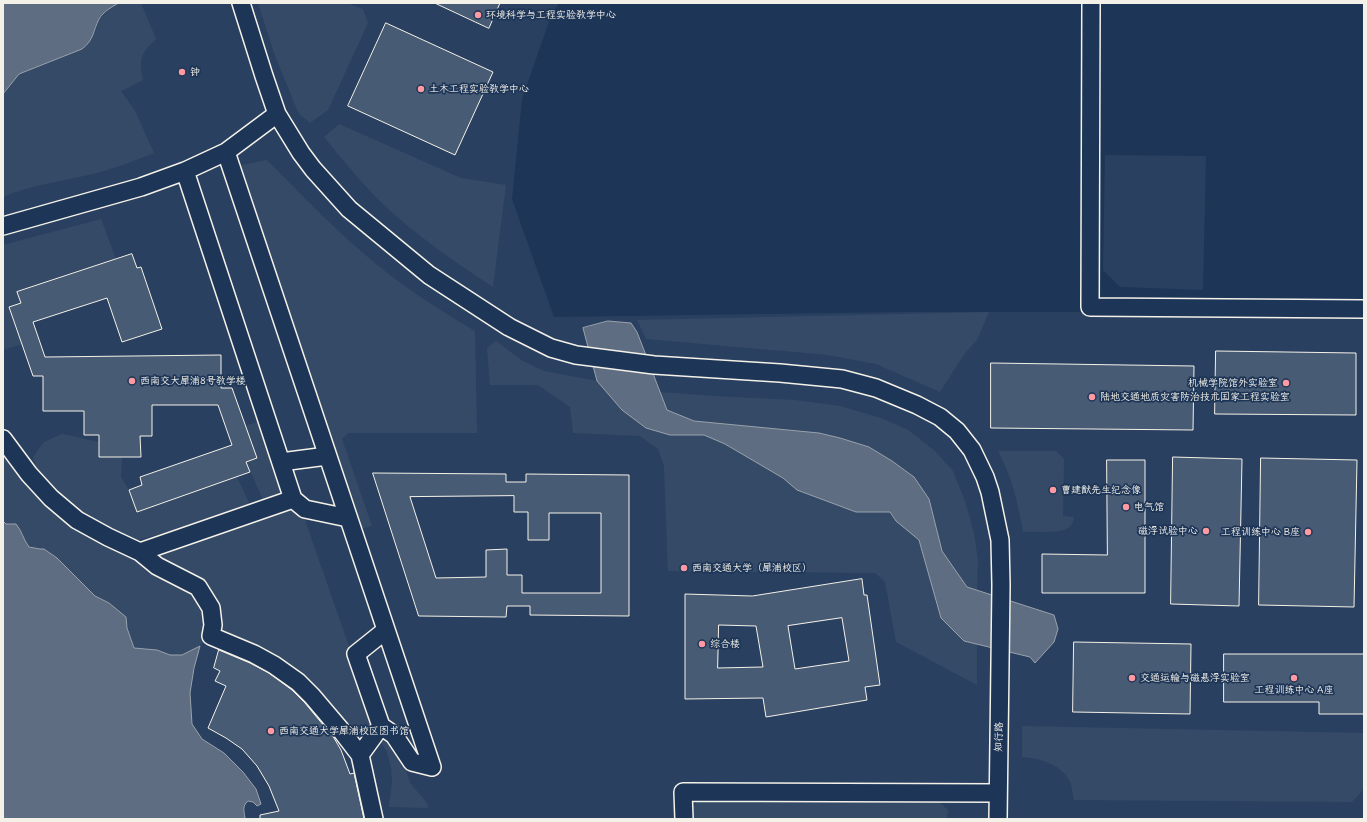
<!DOCTYPE html>
<meta charset="utf-8">
<style>
body{margin:0}
#map{position:relative;width:1367px;height:822px;overflow:hidden;background:#1d3557;font-family:Delius,sans-serif}
canvas{display:block}
.frame{position:absolute;inset:0;border:4px solid #f4f1e8;pointer-events:none}
</style>
<div id="map">
<canvas width="1367" height="822"></canvas>
<div class="frame"></div>
</div>
<script>
const ctx = document.querySelector('canvas').getContext('2d');
ctx.lineJoin = 'round';
function fill(path, color) { ctx.fillStyle = color; ctx.fill(path, 'evenodd'); }
function stroke(path, color, width, dash) { ctx.strokeStyle = color; ctx.lineWidth = width; ctx.lineCap = dash ? 'butt' : 'round'; ctx.setLineDash(dash || []); ctx.stroke(path); }
function write(font, color, halo, rows, align = 'center') {
  ctx.font = font + ' Delius,"LXGW WenKai TC",sans-serif'; ctx.lineWidth = 3.5; ctx.setLineDash([]); ctx.textBaseline = 'middle'; ctx.strokeStyle = halo; ctx.fillStyle = color; for (const [text, x, y, turn = 0] of rows) {
    ctx.save(); ctx.translate(x, y); ctx.rotate((+turn || 0) * Math.PI / 180); ctx.textAlign = isNaN(turn) ? turn : align; if (halo) ctx.strokeText(text, 0, 0); ctx.fillText(text, 0, 0); ctx.restore();
  }
}
const built = new Path2D(`
 M3,3H559L551,16L522,99L512,199L554,317L904,312H1080L1364,317V819H3Z
 M1105,155L1206,156L1203,290L1120,287L1103,270Z`);
const green = new Path2D(`
 M119,3H141L156,39C140,54 139,59 143,80L121,91L135,111L154,153C134,161 113,169 93,174C63,181 31,185 3,197V94L19,74L67,54L95,32L100,18L113,7Z
 M258,3H347L363,9L368,23L328,110L310,123L299,114L293,100L274,53Z
 M339,124L461,178L506,185L493,287C455,262 417,236 384,205C362,184 343,160 324,137Z
 M267,160C298,191 329,224 363,253C397,283 436,308 475,331L477,433H348L342,439L372,526L356,530L237,166Z
 M101,219L116,259L17,292L21,303L9,307L22,344L3,350V245Z
 M989,312L977,340L965,353L940,392L876,364L828,355L646,339L637,320Z
 M496,341L521,360L544,371L597,381L622,410L670,435H704L725,444L783,478L797,490L856,512H890L896,521L919,540L941,618L964,641L977,644V685L896,642L885,582L875,573L668,571L664,466L658,449L640,436L573,433L570,407L538,385H490L487,348Z
 M659,392L731,397L795,400L840,406L881,418L908,430L935,451L953,471L965,501L974,533L978,560L977,591L967,588L942,551L929,499L914,477L892,461L869,447L840,438L819,433L694,421L667,410Z
 M260,421L285,490L280,496L264,502L246,462L257,458L245,426Z
 M62,434L99,442V457H122L121,477L129,490L137,512L237,477L250,505L169,532L137,540L122,538L67,506L39,475L33,457L44,442Z
 M3,448L111,543L157,572L189,588L201,602L206,626L203,642L200,646L182,655H170L157,650L134,648L127,628L126,617L109,603L95,596L57,558L45,549H40L29,547L23,540L22,536L11,523L6,524L3,521Z
 M998,451H1056L1064,459L1063,516L1074,517C1073,522 1072,525 1068,528C1060,534 1033,531 1023,532C1018,502 1012,478 998,451Z
 M300,506L379,732L400,750L410,783L427,803L428,808L389,807L392,781L391,768L387,752L379,739L341,724L220,632L218,613L154,555Z
 M1022,726L1364,733V789L1352,802L1074,800C1073,794 1072,789 1071,784C1064,765 1040,758 1022,757Z
 M699,800L939,802L948,810L947,819H693V807Z`);
const water = new Path2D(`
 M3,3H119C113,6 103,12 99,19C93,31 94,40 82,49L19,74L3,94Z
 M608,321L631,323L637,332L667,410L694,421L819,433L840,438L869,447L892,461L914,477L929,499L942,551L967,587L1054,615L1058,629L1054,642L1035,663L1030,657L964,641L941,618L919,540L896,521L890,512H856L797,490L783,478L725,444L704,435H670L646,428L622,410L597,381L583,328Z
 M3,521L6,524H16C22,531 23,539 29,547L40,549H44L57,558L95,596L109,603L126,617L127,628L134,648L157,650L170,655H182L200,646L194,668L190,693L192,724L202,739L224,753L243,772L256,789L261,804L257,806L253,802L248,801C242,806 244,811 245,818L241,819H3Z`);
const building = new Path2D(`
 M435,3H500L489,28Z
 M386,23L493,72L455,155L348,106Z
 M132,254L137,268L141,267L162,329L122,342L107,298L33,322L45,357L221,355V388H232L257,458L246,462L250,472L137,512L129,490L142,485L140,477L232,445L218,405H152V436H140L141,457H99V435H84V411H43V376H33L9,307L21,303L17,292Z
 M1216,351L1356,353V415L1215,414Z
 M991,363L1194,366L1193,430L991,428Z
 M1173,457L1242,459L1239,606L1171,604Z
 M1261,458L1357,460L1354,607L1259,605Z
 M1107,460H1145V593H1042V554L1107,555Z
 M373,473L506,474V482H526V474L629,475V616L530,615V606H507L506,617L419,616ZM514,496V512H528V540H549V513H601V593H522V575H507V549L486,550V577L436,578L410,497Z
 M862,579L864,595H867L880,685L865,687L867,700L766,717L763,698L685,699V594L752,596ZM842,618L849,661L795,669L788,626ZM719,625L756,626L763,667L718,668Z
 M1074,642L1191,644L1190,714L1073,712Z
 M219,650L250,663L269,673L292,690L305,703L334,738L341,750L350,774L354,773L364,819H260V815L279,811L269,786L257,766L242,749L226,738L208,728L226,686L215,681L220,671L214,668Z
 M1224,654H1364V714H1319V702H1224Z`);
const minor = new Path2D(`
 M241,3L264,76L277,114L301,153L313,169L349,209L429,275L509,327L551,348L576,355L654,365L780,373L842,379L876,388L917,405L940,417L957,431L972,450L985,477L990,492L1000,540L1001,585L998,819
 M1091,3L1090,307L1364,309
 M226,152L432,767
 M185,171L293,499L305,509L348,518
 M3,226L141,187L185,171L226,152L277,114
 M3,439L29,474L51,498L77,520L108,537L140,552L157,566L198,587L211,608L213,625L211,636L254,654L274,665L298,682L312,696L340,729L360,755L374,819
 M281,462L327,456
 M140,552L293,499
 M386,630L356,654L381,726L394,735L412,762L432,767
 M360,755L381,726
 M684,819L683,792L998,793`);
const markers = [
 [478,15,4,"#ff9aa2"],
 [182,72,4,"#ff9aa2"],
 [421,89,4,"#ff9aa2"],
 [132,381,4,"#ff9aa2"],
 [1286,383,4,"#ff9aa2"],
 [1092,397,4,"#ff9aa2"],
 [1053,490,4,"#ff9aa2"],
 [1126,507,4,"#ff9aa2"],
 [1206,531,4,"#ff9aa2"],
 [1308,532,4,"#ff9aa2"],
 [684,568,4,"#ff9aa2"],
 [702,644,4,"#ff9aa2"],
 [1132,678,4,"#ff9aa2"],
 [1294,678,4,"#ff9aa2"],
 [271,731,4,"#ff9aa2"]
];
const poiNames = [
 ["环境科学与工程实验教学中心",486,15],
 ["钟",190,72],
 ["土木工程实验教学中心",429,89],
 ["西南交大犀浦8号教学楼",140,381],
 ["机械学院馆外实验室",1278,383,"right"],
 ["陆地交通地质灾害防治技术国家工程实验室",1100,397],
 ["曹建猷先生纪念像",1061,490],
 ["电气馆",1134,507],
 ["磁浮试验中心",1198,531,"right"],
 ["工程训练中心 B座",1300,532,"right"],
 ["西南交通大学（犀浦校区）",692,568],
 ["综合楼",710,644],
 ["交通运输与磁悬浮实验室",1140,678],
 ["工程训练中心 A座",1294,690,"center"],
 ["西南交通大学犀浦校区图书馆",279,731]
];
const streetNames = [
 ["知行路",999,737,-89]
];
fill(built, '#2a4060');
fill(green, '#354a67');
fill(water, '#5e6d82');
stroke(water, '#9aa2ab', 1);
fill(building, '#485b74');
stroke(building, '#f4f1e8', 1);
stroke(minor, '#f4f1e8', 20);
stroke(minor, '#1d3557', 17);
for (const [x, y, r, color] of markers) { const dot = new Path2D(); dot.arc(x, y, r, 0, 2 * Math.PI); ctx.fillStyle = color; ctx.fill(dot); stroke(dot, '#1d3557', 1.5); }
write('10px', '#f4f1e8', '#1d3557', poiNames, 'left');
write('10px', '#f4f1e8', '#1d3557', streetNames);
</script>
